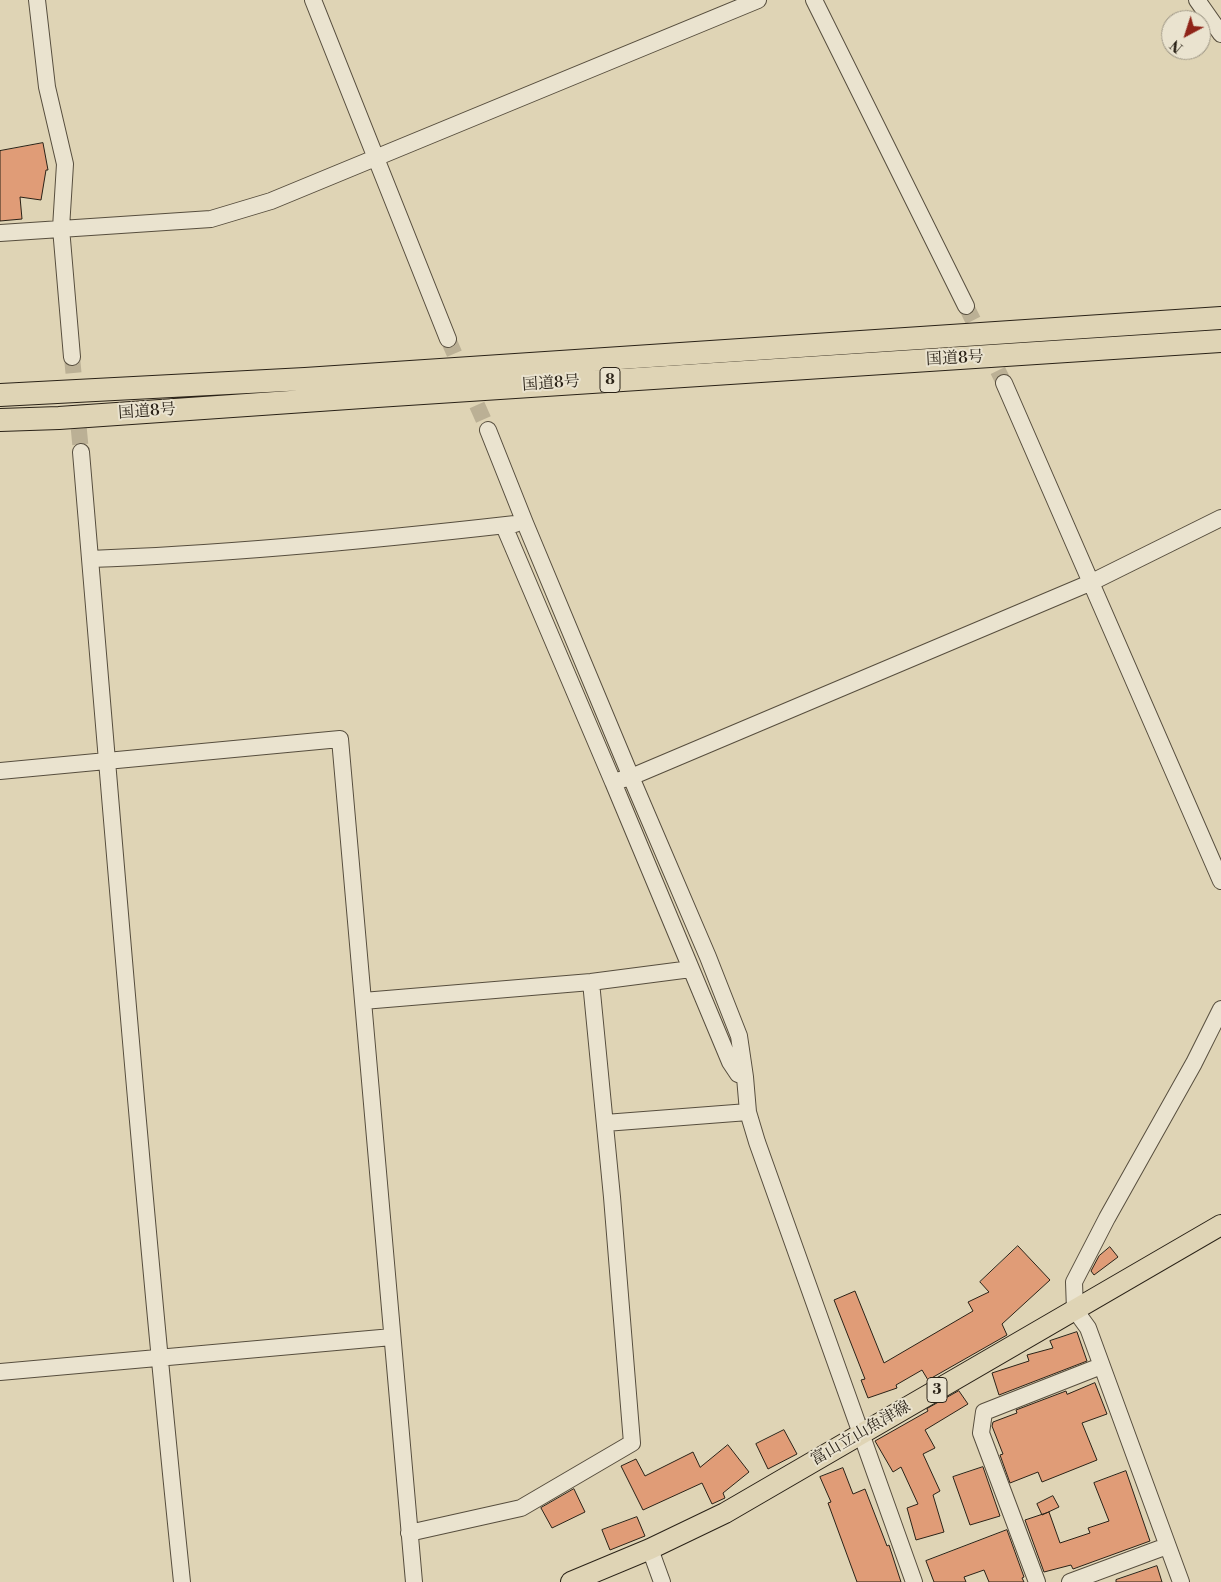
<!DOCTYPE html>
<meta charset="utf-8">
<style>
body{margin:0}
#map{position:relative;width:1221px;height:1582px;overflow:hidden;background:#dfd4b5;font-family:"Libre Bodoni",serif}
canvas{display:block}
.north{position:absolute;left:1161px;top:10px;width:50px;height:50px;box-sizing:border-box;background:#eae3cf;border:1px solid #9d9685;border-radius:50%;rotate:220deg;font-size:14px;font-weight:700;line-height:20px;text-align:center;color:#2a2217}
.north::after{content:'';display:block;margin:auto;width:18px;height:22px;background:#8f2418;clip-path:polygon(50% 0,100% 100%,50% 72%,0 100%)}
</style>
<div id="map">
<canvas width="1221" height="1582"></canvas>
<div class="north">N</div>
</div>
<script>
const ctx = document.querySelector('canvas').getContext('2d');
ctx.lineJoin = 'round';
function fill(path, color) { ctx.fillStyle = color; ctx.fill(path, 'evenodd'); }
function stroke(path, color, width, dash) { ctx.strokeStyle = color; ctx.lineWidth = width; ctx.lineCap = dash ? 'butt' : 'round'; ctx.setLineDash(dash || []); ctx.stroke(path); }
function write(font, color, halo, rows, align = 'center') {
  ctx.font = font + ' "Libre Bodoni","Noto Serif JP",serif'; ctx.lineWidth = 4; ctx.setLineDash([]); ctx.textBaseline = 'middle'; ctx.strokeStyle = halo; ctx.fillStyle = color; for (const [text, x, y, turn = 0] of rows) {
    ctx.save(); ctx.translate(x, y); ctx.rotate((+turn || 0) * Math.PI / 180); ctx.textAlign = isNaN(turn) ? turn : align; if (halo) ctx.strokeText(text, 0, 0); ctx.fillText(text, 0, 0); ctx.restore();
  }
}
const building = new Path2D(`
 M43,143L48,170H46L41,200L20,197L22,219L0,221V151Z
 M1018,1246L1050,1280L1002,1324L1007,1335L928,1380L922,1370L896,1385L897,1388L868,1398L861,1380L865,1379L834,1300L855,1291L884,1363L973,1311L968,1302L989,1292L980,1282Z
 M1110,1247L1118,1257L1094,1275L1091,1271L1099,1256Z
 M1077,1332L1087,1361L999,1395L992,1373L1029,1361L1027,1355L1053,1348L1050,1341Z
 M1095,1383L1107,1414L1082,1423L1097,1460L1042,1482L1038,1472L1010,1483L1000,1455L1003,1454L992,1426L993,1422L1017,1413L1016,1410L1066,1391L1067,1394Z
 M959,1391L968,1404L925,1430L935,1448L923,1454L940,1491L933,1495L944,1532L916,1540L907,1508L918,1504L901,1467L893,1472L875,1441L928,1411L927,1409Z
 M784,1430L797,1454L768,1469L756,1444Z
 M728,1445L749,1472L723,1493L725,1498L712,1504L702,1483L643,1510L621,1466L636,1459L645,1476L693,1452L700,1467Z
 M983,1467L1000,1516L970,1525L953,1477Z
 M843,1468L853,1494L865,1489L887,1546L889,1545L901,1582H857L828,1503L831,1502L820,1477Z
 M1126,1471L1150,1541L1073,1569L1071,1565L1044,1572L1025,1520L1049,1512L1060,1543L1090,1533L1088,1528L1109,1521L1094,1483Z
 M574,1489L585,1512L552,1528L541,1508Z
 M1053,1496L1059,1507L1042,1515L1037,1504Z
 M637,1517L645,1536L610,1550L602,1530Z
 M1007,1530L1024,1577L1022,1578L1024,1582H989L984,1570L964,1577L966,1582H934L926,1561Z
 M1157,1566L1162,1582H1116V1580Z`);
const minorTunnel = new Path2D(`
 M966,306L1004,383
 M448,339L488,430
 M72,357L81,452`);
const minor = new Path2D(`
 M37,0L47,87L65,164L61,228L72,357
 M313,0L448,339
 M814,0L966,306
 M1197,0L1221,34
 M0,233L211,219L271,201L758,0
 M1004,383L1221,881
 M488,430L525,523L631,777L708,957L739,1036L745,1077L748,1112L757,1142L914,1582
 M81,452C113,829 143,1206 182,1582
 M504,526L613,782L631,777L1092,582L1221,518
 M90,559C232,554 374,540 515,524
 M0,771L340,739L414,1582
 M613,782L730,1062L738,1074L745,1077
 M363,1001L591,982L691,969
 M605,1123L748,1112
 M0,1372L392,1337
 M409,1533L521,1508L632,1443L612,1197L591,982
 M650,1549L662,1582
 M1037,1582L981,1433L984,1412L1101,1366
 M1070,1582L1167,1546
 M1181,1582L1088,1328L1075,1310L1074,1282L1107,1218L1194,1063L1221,1009`);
const major = new Path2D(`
 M571,1582L650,1549L725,1513L1221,1225`);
const highway = new Path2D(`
 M0,395L305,379L1221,318
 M0,420L59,418L377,396L1221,341`);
const shields = [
 [610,380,20],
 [937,1390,20]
];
const shieldNames = [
 ["8",610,380],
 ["3",937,1390]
];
const streetNames = [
 ["国道8号",955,359,-3],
 ["国道8号",551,384,-4],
 ["国道8号",147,412,-4],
 ["富山立山魚津線",861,1434,-30]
];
fill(building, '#e09c77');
stroke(building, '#2a2217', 1);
stroke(minorTunnel, '#bbb095', 16, [16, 8]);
stroke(minor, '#574e3e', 18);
stroke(major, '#2a2217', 22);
stroke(highway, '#2a2217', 24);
stroke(minor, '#eae3cf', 16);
stroke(major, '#dfd4b5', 20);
stroke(highway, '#dfd4b5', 22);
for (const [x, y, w] of shields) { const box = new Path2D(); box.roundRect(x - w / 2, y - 12.5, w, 25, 4); ctx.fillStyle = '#eae3cf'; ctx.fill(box); stroke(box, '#2a2217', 1); }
write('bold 15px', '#2a2217', null, shieldNames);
write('16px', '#2a2217', '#eae3cf', streetNames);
</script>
